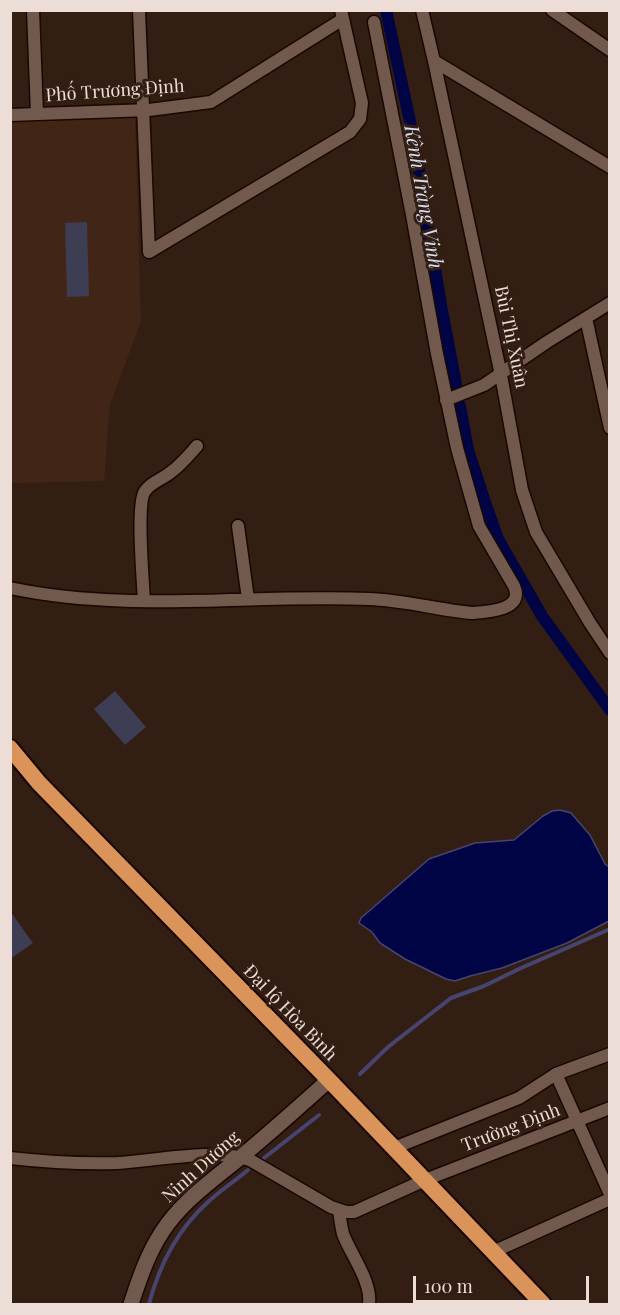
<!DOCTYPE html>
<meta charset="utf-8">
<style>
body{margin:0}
#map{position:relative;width:620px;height:1315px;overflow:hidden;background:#331e13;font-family:"Playfair Display",serif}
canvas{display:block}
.frame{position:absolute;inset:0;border:12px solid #ecddd6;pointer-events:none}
.scale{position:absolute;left:413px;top:1276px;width:176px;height:27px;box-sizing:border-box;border:3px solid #ecddd6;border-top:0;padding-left:8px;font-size:18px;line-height:21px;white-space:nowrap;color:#ecddd6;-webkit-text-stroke:4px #331e13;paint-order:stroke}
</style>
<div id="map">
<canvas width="620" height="1315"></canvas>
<div class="frame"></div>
<div class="scale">100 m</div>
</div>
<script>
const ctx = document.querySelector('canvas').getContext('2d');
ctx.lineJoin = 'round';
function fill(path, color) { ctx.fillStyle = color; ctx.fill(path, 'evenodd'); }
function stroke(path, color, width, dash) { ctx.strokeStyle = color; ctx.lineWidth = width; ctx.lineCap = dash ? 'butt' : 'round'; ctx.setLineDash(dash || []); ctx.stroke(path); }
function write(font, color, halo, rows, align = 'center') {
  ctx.font = font + ' "Playfair Display",serif'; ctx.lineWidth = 6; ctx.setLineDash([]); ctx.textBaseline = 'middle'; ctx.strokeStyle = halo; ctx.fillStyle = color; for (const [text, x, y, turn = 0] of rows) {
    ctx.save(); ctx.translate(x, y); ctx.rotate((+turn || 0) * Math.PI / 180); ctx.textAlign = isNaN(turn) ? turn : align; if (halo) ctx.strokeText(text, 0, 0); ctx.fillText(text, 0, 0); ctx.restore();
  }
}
const built = new Path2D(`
 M135,116L141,321L110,405L104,481L11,483L10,121Z`);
const water = new Path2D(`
 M560,810L571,813L590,835L605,864L609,867V921L567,943L502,968L470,976L455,981L446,979L405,959L380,943L372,932L359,923L361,918L429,859L475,843L514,840L543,816L552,811Z`);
const stream = new Path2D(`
 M360,1074L388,1047L451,998L484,986L519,969L610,929
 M264,1158L319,1115
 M149,1304C159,1266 178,1229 208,1202C221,1190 235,1181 248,1170`);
const canal = new Path2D(`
 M386,10L414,140L441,305L456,384
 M460,406L468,450L486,505L498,539L542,616L610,710`);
const building = new Path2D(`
 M87,222L89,296L67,297L65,223Z
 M115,691L146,727L125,745L94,709Z
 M10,911L33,943L10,959Z`);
const minor = new Path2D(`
 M33,10L37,114
 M139,10L149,252L350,132L360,119L362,103L341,10
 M422,10L434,61L501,375L522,490L536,532L590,623L610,653
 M552,10L610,50
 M434,61L610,167
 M10,115L149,110L211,102L343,19
 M586,318L610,428
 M446,400L484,385L547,342L610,303
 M238,526L248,599
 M10,588C128,613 250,594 369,599C404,600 438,610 472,613C488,612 525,610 514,586L479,526L457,448L437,354L412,215L374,22
 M144,601C143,581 136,503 145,491C151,482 163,479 171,472C181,465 189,455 197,446
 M556,1074L610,1194
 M394,1148L519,1098L556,1074L610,1054
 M10,1158C46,1162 81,1164 117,1163C154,1161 216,1148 250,1160L331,1207L346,1212H354L425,1180L610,1108
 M339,1210C340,1218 341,1226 343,1234C351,1255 372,1282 369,1304
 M493,1252L610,1199`);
const tertiary = new Path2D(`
 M131,1304C139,1280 147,1255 162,1232C182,1201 213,1180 242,1156C271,1132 300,1106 329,1080`);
const trunk = new Path2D(`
 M10,748L39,783L329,1080L543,1304`);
const streetNames = [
 ["Phố Trương Định",115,91,-4],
 ["Bùi Thị Xuân",511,337,78],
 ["Đại lộ Hòa Bình",290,1013,46],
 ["Trường Định",511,1128,-21],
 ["Ninh Dương",201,1167,-42]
];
const waterNames = [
 ["Kênh Tràng Vinh",423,197,80]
];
fill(built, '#412617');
fill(water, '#000444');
stroke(water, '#474570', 1.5);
stroke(stream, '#474570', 4);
stroke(canal, '#000444', 12);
fill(building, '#3d3d53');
stroke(minor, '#1a0701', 15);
stroke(tertiary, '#1a0701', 18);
stroke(trunk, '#1a0701', 20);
stroke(minor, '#72594d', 12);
stroke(tertiary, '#72594d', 15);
stroke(trunk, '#da945a', 16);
write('18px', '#ecddd6', '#331e13', streetNames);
write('italic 20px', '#d5dff3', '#331e13', waterNames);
</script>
